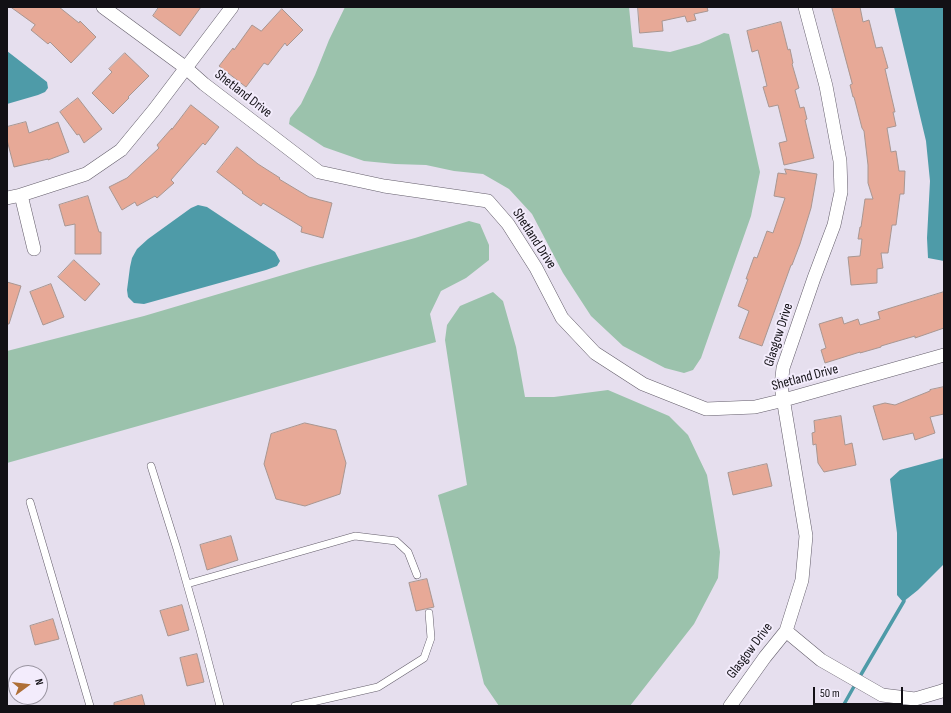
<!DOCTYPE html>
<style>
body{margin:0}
#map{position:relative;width:951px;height:713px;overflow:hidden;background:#e6dfee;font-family:"Sofia Sans Condensed",sans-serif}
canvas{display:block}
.frame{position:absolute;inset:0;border:8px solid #121015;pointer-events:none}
.north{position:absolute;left:8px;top:665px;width:40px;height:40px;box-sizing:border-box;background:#f3ecfc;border:1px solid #9994a0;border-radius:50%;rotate:75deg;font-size:11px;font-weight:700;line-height:16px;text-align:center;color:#121015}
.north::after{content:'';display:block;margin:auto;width:14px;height:18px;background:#af6f37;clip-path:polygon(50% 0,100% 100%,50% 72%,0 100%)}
.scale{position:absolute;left:813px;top:687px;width:90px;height:18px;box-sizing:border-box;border:2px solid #121015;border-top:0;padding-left:5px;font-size:12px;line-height:14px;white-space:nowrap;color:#121015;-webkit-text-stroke:3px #f3ecfc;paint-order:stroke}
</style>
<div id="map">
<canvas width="951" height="713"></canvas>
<div class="frame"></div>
<div class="north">N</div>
<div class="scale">50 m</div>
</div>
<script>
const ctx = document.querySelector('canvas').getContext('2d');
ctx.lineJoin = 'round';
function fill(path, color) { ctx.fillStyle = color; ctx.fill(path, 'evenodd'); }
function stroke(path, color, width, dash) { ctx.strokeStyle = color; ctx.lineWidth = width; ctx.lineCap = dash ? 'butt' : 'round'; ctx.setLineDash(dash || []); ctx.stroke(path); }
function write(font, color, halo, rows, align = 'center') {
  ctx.font = font + ' "Sofia Sans Condensed",sans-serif'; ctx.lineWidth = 4; ctx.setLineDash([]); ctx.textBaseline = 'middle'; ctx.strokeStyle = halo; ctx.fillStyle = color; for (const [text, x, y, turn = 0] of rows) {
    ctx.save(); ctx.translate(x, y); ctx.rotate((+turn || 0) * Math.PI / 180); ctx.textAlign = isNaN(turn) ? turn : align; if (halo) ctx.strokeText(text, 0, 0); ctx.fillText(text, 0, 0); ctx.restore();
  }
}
const green = new Path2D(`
 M345,7H629L633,47L670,52L699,44L724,33L729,34L760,172L751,216L701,358L693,370L684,373L665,368L623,346L591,316L563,273L532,214L509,189L483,174L454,171L426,165L395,164L364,161L324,147L289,124L290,118L301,104L315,75L329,40Z
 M469,221L480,224L489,245V260L466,278L441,291L430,314L436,342L7,463V351L144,316L310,267L415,238Z
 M493,292L503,301L516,347L525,397H554L608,390L669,416L688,435L707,475L720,552L718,578L694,624L630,706H499L484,684L438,495L467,485L445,340L447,325L460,306Z`);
const water = new Path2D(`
 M894,7H944V261L928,258L927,238L930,181L926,141Z
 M7,51L47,82L48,88L45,92L38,95L7,104Z
 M198,205L207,207L275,252L280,261L277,266L266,270L144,304L134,303L128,297L127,290L130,267L132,258L137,249L148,239L191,208Z
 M944,458V564L918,590L903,602L897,595V533L890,479L900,470Z`);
const stream = new Path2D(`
 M859,678L904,601
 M843,706L856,683`);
const building = new Path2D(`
 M11,7H59L79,23L80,21L96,37L71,63L50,42L48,44L31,30L35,25Z
 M159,7H201L180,36L153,16Z
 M638,7H707L708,11L694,14L696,20L687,22L685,16L662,21L663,31L640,33Z
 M832,7H860L863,22L869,20L876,48L882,47L888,68L885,69L895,112H893L896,126L887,128L891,152L896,151L899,171H905L904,194H900L896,225H892L888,253H881L883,268L877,269V283L851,285L848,257L860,256L862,239H858L860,227H861L865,199H873L868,183V165L864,131L862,128L854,97H853L850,85L852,84Z
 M282,9L303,30L287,46L285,43L268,65L264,63L246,87L219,66L233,48L234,50L252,25L261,31Z
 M781,22L788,50L790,49L793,63L792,64L799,88L795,90L800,108L804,107L807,119L805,120L814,158L784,165L779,143L787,141L778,105L769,107L763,87L767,86L758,50L752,52L747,31Z
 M125,53L149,76L128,97L129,98L113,114L92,93L112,72L109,69Z
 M78,98L102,129L84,143L79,134L77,135L60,112Z
 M191,105L219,127L205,145L203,143L171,180L174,183L157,198L155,196L137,206L135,202L122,210L109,187L127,178L159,148L157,145L172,128V129Z
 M26,122L29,133L58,122L69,152L48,160V159L14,167L7,140V127Z
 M237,147L258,164L280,178L279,179L309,197L332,203L323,238L301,232L302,227L263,203L261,206L242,193L243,192L217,172Z
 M785,169L817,174L811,208L800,244L792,265H791L762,346L739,338L749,311L738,306L748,279H746L754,257L757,258L767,231L773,233L785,198L774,196L778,173L786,174Z
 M88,196L99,232H101V254H75V224L65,226L59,205Z
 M74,260L100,284L85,301L58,277Z
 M7,282L21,286L9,324H7Z
 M51,284L64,317L43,325L30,292Z
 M944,292V328L915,338V336L881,346V347L860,353V352L825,363L821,350L826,348L819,324L842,317L844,324L858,319L860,325L880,319L878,312L884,310Z
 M944,387V414L930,417L935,433L915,440L913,433L883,440L873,406L885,403L895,405L930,391V390Z
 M841,416L845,445L852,443L856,465L824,472L818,463L816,444L813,445L812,433L815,432L814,421Z
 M305,423L336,430L346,463L340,494L305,506L276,499L264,464L271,434Z
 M767,464L772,486L733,495L728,473Z
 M231,536L238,560L207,570L200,545Z
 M427,579L434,607L416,611L409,583Z
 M182,605L189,630L168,636L160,611Z
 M53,619L59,639L35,645L30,626Z
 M197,654L204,682L187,686L180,658Z
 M142,695L145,706H114V703Z`);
const lane = new Path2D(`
 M151,466L177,549L200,630L220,706
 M30,502L90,706
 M187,584L355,536L396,541L408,552L417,575
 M295,706L378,687L424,658L431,638L429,613`);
const street = new Path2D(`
 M103,7L186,68L204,84L319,172L384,186L488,201L508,224L536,268L562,318L595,353L643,384L706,409L755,407L784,400L944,355
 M21,195L34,249
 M7,198L21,195L86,174L121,150L154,110L232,7
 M786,631L821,660L882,695L915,699L942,691L944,690
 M730,706L765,657L786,631L802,580L806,536L781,386L783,368L814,278L834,225L841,192L840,161L826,86L805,7`);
const streetNames = [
 ["Shetland Drive",243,94,38],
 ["Shetland Drive",534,239,57],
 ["Glasgow Drive",779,335,-72],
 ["Shetland Drive",805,378,-15],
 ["Glasgow Drive",750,651,-53]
];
fill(green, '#9bc2ac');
fill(water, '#4e9ba8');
stroke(stream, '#4e9ba8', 3.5);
fill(building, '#e7a997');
stroke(building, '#a89691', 1);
stroke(lane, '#645e6b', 8);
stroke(street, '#645e6b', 14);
stroke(lane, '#fff', 7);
stroke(street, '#fff', 13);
write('14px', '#121015', '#f3ecfc', streetNames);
</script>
